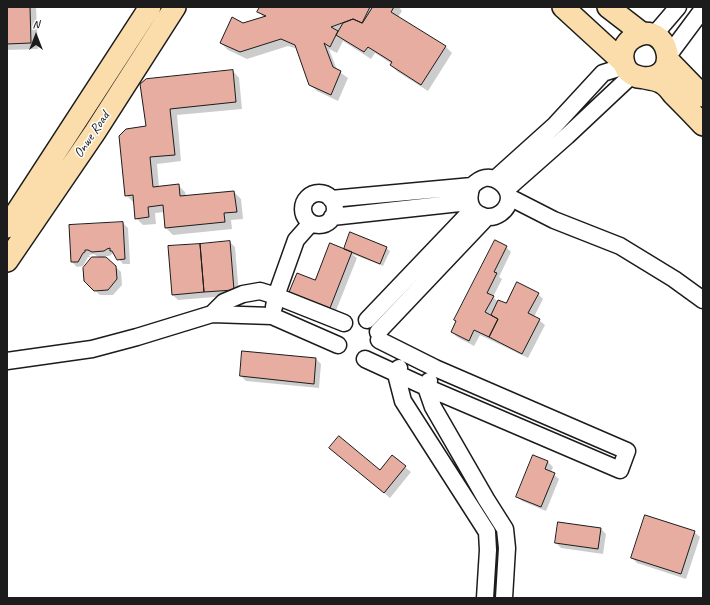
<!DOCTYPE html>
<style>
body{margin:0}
#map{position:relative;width:710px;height:605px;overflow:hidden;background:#fff;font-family:Caveat,sans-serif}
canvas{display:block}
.frame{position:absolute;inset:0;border:8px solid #1c1c1c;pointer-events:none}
.north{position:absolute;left:16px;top:16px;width:40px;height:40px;-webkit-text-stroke:3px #fff;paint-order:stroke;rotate:0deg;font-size:11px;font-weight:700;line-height:16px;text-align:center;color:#1c1c1c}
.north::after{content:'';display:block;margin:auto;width:14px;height:18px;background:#1c1c1c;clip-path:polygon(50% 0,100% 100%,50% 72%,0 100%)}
</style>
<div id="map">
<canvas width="710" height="605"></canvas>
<div class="frame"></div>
<div class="north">N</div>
</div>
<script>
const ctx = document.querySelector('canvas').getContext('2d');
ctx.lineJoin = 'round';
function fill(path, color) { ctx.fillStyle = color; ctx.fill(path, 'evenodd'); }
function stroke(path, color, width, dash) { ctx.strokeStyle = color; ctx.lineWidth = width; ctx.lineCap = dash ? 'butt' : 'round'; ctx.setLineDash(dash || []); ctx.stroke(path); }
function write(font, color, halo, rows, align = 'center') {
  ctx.font = font + ' Caveat,sans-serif'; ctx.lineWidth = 3; ctx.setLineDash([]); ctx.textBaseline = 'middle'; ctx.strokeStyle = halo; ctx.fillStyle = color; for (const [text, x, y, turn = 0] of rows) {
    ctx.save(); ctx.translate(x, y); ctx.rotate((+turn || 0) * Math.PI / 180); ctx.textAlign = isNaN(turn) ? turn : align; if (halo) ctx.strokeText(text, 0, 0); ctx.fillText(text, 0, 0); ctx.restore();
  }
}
const shadow = new Path2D(`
 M7,7H36L38,49L7,50Z
 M261,7H399L402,11L398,17L445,46L452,53L428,91L398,72L391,65L392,64L375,53L371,59L343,41L337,53L329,49L337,70L348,78L338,101L317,91L309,84L298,49L288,46L247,59L228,50L221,43L243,24L264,18L259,12Z
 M233,71L239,78L242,109L177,115L181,161L157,164L159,187L178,185L185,192L186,197L234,192L241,199L243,219L231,220L232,229L173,235L166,228L165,212L155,213L156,224L143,225L136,218L134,202H133L126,195L147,127L141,85Z
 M123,223L128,228L130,264H123L114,253L109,256H104L121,272L122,285L113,295H100L90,286L100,258L94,254L89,255L90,257H88L83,266L77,267L72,262L70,226Z
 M230,242L235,247L239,295L178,300L173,295Z
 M506,247L511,252L499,277L502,279L493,297L498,302L507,305L538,294L543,299L534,317L539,320L545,325L528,358L480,335L474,346L457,337L452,332Z
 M386,248L390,251L383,266L352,254L357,258L335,313L295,297L290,292L316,281L344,250Z
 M243,352L316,359L321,364L319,388L246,381L241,376Z
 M330,448L381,471L392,457L411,472L390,498Z
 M548,462L553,467L551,472L559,479L546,511L522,501L517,496Z
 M601,529L606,534L603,554L561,548L556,543Z
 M694,532L700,537L686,579L637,563L632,558Z`);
const building = new Path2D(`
 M7,7H30L31,43L7,44Z
 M260,7H370L362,23L353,19L331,27L338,31L330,47L324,43L333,67L341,71L331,95L309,85L295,45L281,39L240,52L220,43L232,17L243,23L266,16L257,12Z
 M373,7H394L391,12L446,46L421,85L390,65L392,62L368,47L364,52L336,35L343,23L353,19L362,23Z
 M233,70L236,102L170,109L175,155L150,157L153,187L179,184L180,196L234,191L237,212L224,213L225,222L165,228L163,205L148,207L149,217L135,219L133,195L125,196L119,136L126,129L146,126L140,84L146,79Z
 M123,222L125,259L117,260L112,251H110V248L107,249L104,251L92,252L88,250H85V252L83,253L78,262H71L69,225Z
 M350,232L387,247L380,264L344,249Z
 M495,240L507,246L494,272L497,273L487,293L494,296L485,312L498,319L489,337L474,330L469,341L451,332L456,321L454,320Z
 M230,241L234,290L204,292L200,244Z
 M330,243L352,252L330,308L289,292L297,273L315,280Z
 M200,244L204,292L172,295L168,246Z
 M92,257H106L116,266L117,279L108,290L94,291L84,281L83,268Z
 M517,282L539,293L528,313L540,319L522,354L489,337L498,319L491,315L498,300L506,303Z
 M242,351L316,358L314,384L240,376Z
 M339,436L380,470L392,455L406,466L384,493L329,448Z
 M533,455L548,461L545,469L555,473L541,507L516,497Z
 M645,515L695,531L681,574L631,558Z
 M558,522L601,528L598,549L555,543Z`);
const minor = new Path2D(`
 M654,35L678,7
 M668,56L703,9
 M495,179L555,125L603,73L625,66
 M507,189L567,136L632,75
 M303 209a16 16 0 1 1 32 0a16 16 0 1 1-32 0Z
 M509,197L554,220L620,246L674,279L703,300
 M331,199L472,186C476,182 480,179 485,178C496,176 508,186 509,197C509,211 495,220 483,216C469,212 467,198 472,186
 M332,217L469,202
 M274,307L276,296L296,240L311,223
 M212,314L224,302L243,294L260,291L276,296L344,323
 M367,320L473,209
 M378,332L487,217
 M365,359L426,387L620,470L627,451L435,368L379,340
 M7,361L92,349L137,337L212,314L272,316L338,345
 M399,368L396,374L403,401L487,532L488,550L485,598
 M429,381L426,387L433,407L486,499L505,529L507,548L504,598`);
const major = new Path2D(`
 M563,7L623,62
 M608,7L643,34
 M668,60L703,96
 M637,77C687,86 668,15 633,38C625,43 622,51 623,59C626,83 650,75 662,83C666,85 670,90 673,94C683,104 693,114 703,125
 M7,227L150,7
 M7,261L95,132L175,7`);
const streetNames = [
 ["Onwe Road",92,135,-56]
];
fill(shadow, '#0003');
fill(building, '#e6ada0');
stroke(building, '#1c1c1c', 1);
stroke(minor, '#1c1c1c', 19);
stroke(major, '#1c1c1c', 24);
stroke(minor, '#fff', 16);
stroke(major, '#faddab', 21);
write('14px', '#1c1c1c', '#fff', streetNames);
</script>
